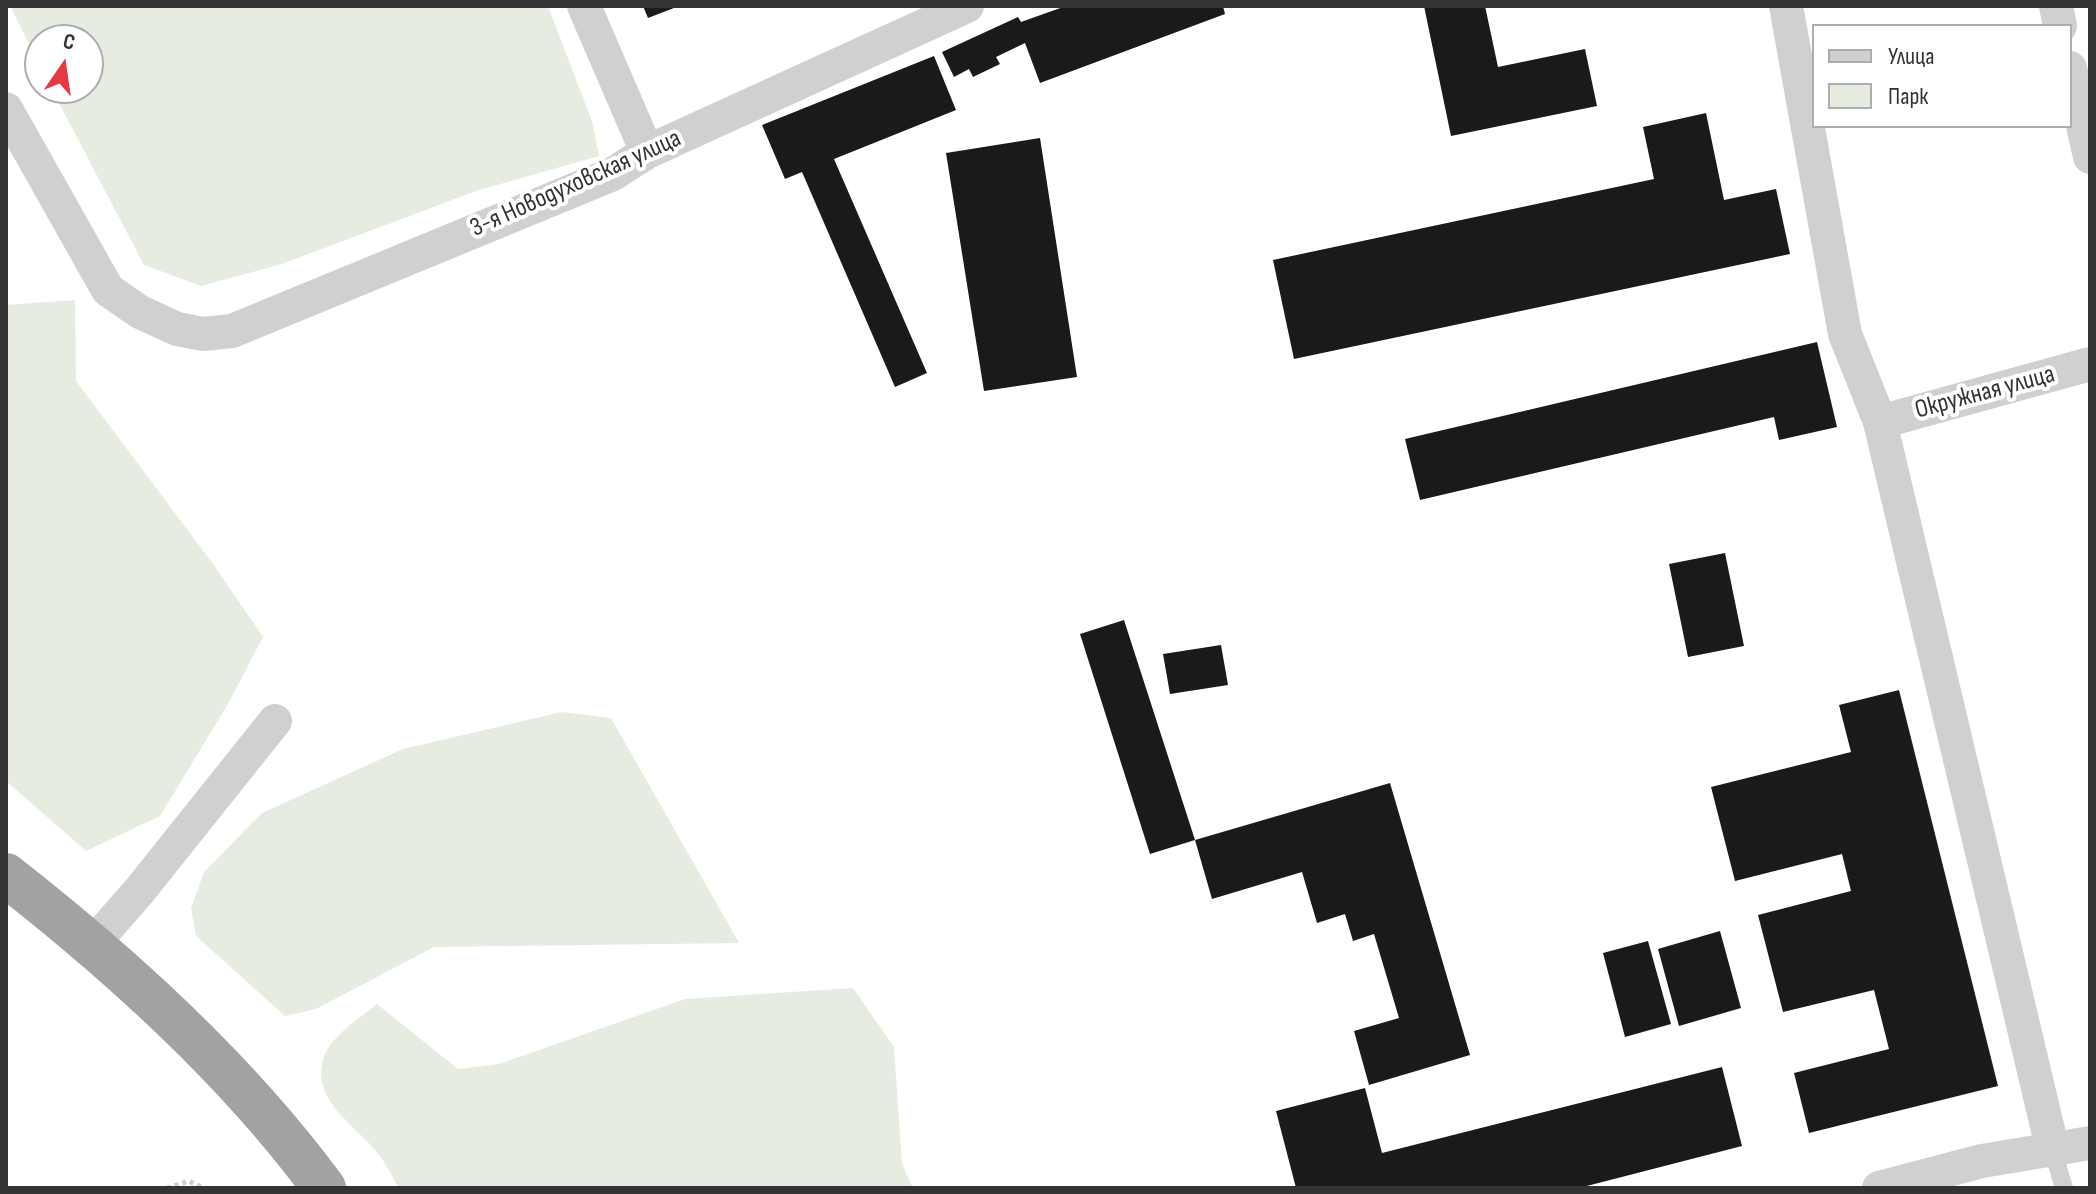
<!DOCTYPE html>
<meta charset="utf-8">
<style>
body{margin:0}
#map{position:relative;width:2096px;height:1194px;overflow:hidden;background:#fff;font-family:"Sofia Sans Condensed",sans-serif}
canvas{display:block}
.frame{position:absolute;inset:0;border:8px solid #333;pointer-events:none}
.legend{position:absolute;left:1812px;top:24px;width:260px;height:104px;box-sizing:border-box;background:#fff;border:2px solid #adadad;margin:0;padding:10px 14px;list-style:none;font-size:24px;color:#333}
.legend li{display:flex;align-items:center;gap:16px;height:40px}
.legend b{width:40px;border:2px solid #adadad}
.north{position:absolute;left:24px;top:24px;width:80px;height:80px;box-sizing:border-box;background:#fff;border:2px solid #adadad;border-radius:50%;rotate:13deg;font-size:22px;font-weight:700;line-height:32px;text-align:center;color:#333}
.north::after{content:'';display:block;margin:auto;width:28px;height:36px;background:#e63946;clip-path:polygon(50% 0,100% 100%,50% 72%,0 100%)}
</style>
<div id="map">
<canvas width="2096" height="1194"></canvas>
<div class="frame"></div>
<ul class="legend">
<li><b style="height:10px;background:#d0d0d0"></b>Улица</li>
<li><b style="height:22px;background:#e6ecdf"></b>Парк</li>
</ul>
<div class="north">С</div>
</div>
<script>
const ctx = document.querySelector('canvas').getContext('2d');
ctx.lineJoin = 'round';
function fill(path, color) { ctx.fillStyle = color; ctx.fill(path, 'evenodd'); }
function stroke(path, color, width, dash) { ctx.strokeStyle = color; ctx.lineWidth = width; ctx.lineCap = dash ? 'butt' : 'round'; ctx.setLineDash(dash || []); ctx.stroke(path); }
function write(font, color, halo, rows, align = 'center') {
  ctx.font = font + ' "Sofia Sans Condensed",sans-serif'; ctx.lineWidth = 8; ctx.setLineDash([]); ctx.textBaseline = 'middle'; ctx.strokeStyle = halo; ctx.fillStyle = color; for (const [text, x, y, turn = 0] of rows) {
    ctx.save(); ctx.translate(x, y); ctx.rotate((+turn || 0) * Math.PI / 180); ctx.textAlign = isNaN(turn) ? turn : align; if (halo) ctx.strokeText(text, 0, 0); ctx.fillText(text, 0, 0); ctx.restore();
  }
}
const green = new Path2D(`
 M10,6H548L593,124L599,156L476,191L282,264L201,286L144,265L51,88H88V40H40V66Z
 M75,300L76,381L213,564L263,637L228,704L160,816L86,851L6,781V305Z
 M562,712L611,718L739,943L434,947L316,1009L285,1016L196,936L191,908L204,872L262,813L403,749Z
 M853,988L894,1047L902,1164L913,1188H399C392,1177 387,1165 379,1155C358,1126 309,1101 324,1057C331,1036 360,1018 377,1004L458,1069L499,1064L685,999Z`);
const building = new Path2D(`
 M643,6H679L648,18Z
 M1066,6H1223L1225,14L1040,83L1025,43L996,57L1000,64L973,77L969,69L954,77L942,52L1018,17L1021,22Z
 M1424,6H1485L1498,67L1585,49L1597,106L1451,136Z
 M934,56L956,110L834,159L927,373L895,387L802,172L785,179L762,125Z
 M1706,113L1724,200L1776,189L1790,254L1294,359L1273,260L1654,179L1643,127Z
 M1040,138L1077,377L984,391L946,153Z
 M1817,342L1837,427L1779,440L1774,417L1420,500L1405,439Z
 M1725,553L1744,646L1688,657L1669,564Z
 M1124,620L1195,840L1150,854L1080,634Z
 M1221,645L1228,685L1170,694L1163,654Z
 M1899,690L1998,1086L1809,1133L1794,1073L1889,1049L1874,990L1783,1012L1758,915L1851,891L1842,854L1735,881L1711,787L1851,752L1839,705Z
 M1390,783L1470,1055L1369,1085L1354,1031L1399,1018L1374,934L1353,941L1345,914L1317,923L1302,872L1212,899L1195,840Z
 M1720,931L1741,1008L1679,1026L1658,949Z
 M1648,941L1671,1024L1625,1037L1603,953Z
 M1722,1067L1742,1146L1579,1188H1296L1276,1111L1365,1088L1382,1153Z`);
const path = new Path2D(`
 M167,1188L189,1181L203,1188`);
const service = new Path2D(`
 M2053,1151L2064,1188`);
const minor = new Path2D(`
 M584,6L647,152
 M1786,6L1845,334L1880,422L2053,1151
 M2056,6L2060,26
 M2070,68L2090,157
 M6,109L108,290L140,312L177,329L203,334L232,331L613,174L647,152L967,6
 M1880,422L2090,364
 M92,945L140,890L275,721
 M1879,1188L1982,1161L2090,1143`);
const trunk = new Path2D(`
 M6,875C122,966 236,1069 324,1188`);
const streetNames = [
 ["3-я Новодуховская улица",576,184,-24],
 ["Окружная улица",1985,393,-15]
];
fill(green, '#e6ecdf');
fill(building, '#1a1a1a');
stroke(path, '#cdcdcd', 5, [4, 4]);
stroke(service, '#d0d0d0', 18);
stroke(minor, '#d0d0d0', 34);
stroke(trunk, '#a2a2a2', 44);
write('26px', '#333', '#fff', streetNames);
</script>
